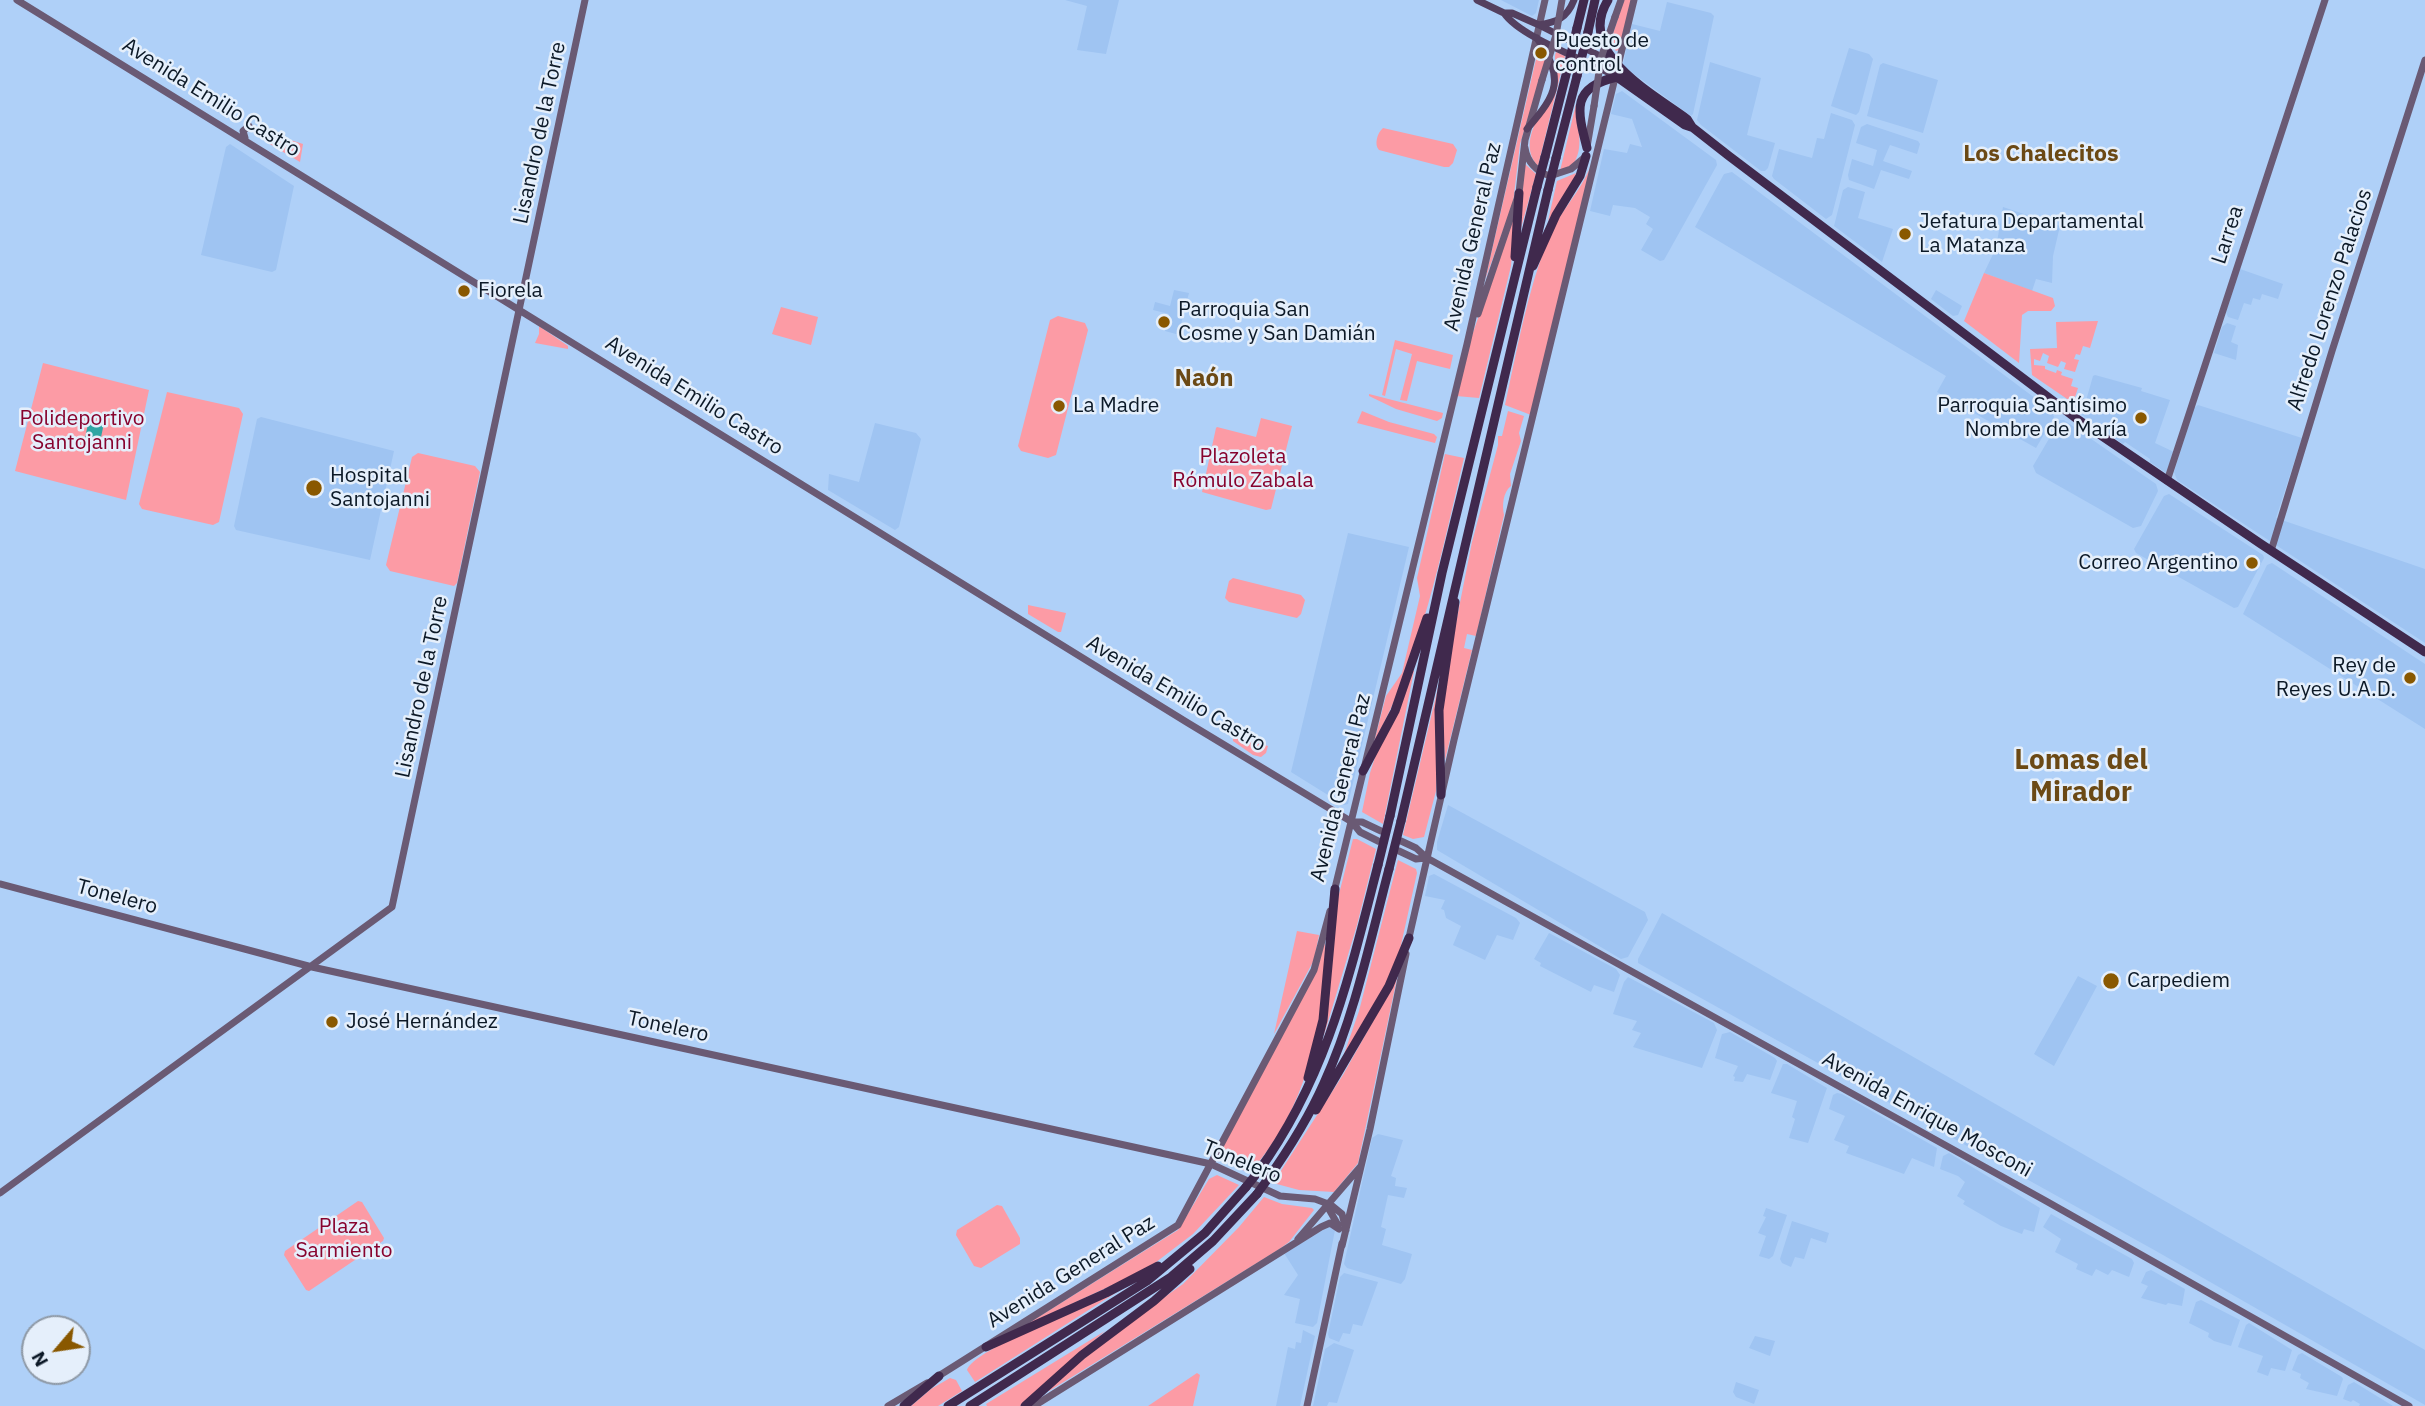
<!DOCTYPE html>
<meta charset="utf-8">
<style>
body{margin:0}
#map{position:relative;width:2425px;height:1406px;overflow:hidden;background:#afd0f8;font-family:"IBM Plex Sans",sans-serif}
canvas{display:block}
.north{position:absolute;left:21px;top:1315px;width:70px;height:70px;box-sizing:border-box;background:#e5effb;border:2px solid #8e99a6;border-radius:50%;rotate:241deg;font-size:19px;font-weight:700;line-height:28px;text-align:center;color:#0c1927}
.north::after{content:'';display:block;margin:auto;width:24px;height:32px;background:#895800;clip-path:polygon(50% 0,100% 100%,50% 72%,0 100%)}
</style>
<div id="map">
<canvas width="2425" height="1406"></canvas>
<div class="north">N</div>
</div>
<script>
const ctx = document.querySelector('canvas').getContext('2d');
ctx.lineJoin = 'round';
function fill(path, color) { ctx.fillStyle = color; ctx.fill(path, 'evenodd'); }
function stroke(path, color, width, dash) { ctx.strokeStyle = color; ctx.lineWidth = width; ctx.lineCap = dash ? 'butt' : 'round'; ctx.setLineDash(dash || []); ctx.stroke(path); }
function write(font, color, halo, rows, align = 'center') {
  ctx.font = font + ' "IBM Plex Sans",sans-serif'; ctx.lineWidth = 5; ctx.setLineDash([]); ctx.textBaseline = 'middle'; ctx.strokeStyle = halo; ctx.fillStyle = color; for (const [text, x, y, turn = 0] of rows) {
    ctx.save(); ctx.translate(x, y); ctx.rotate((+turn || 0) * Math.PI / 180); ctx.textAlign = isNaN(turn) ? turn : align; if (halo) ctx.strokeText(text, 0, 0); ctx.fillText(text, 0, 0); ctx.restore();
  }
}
const built = new Path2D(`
 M1065,0H1119L1106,54L1077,50L1087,6Z
 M1501,0H1539L1536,13L1532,16Z
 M1667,2L1711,13L1714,16L1693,114L1691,116L1627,69L1623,64L1632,24L1660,31Z
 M1849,48L1869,54L1873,59L1859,112L1856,115L1831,106Z
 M1710,62L1761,78L1747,135L1775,143L1768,168L1765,171H1761L1701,125L1697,120Z
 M1883,63L1938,80L1923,133L1867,116L1880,65Z
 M1622,91L1716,160L1717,165L1664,260L1660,261L1641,250L1653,229L1646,224L1650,217L1635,208L1613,205L1610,216L1590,211L1604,149L1627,153L1630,144L1642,147L1632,119L1611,114L1616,94Z
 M1831,113L1852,120L1855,125L1832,215L1826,219L1774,179L1772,176L1779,149L1812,158L1817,138L1824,139Z
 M1867,124L1918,141L1920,144L1917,154L1890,145L1883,161L1912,171L1909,179L1881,170L1874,189L1849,180L1848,175L1852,159L1873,166L1877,150L1856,143L1861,127Z
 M230,144L294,186L276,270L272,272L201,255L226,147Z
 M1732,172L2051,410L2054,417L2036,448L1937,392L1946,376L1695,227L1724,174Z
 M1848,187L1865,192L1858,218L1893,229L1882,262L1834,226L1843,190Z
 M2003,207L2060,226L2053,256L2052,283L2036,279L2032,291L1984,273L1996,248Z
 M2240,269L2283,284L2278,299L2262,294L2260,300L2253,298L2251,305L2244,303L2238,320L2228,317L2226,312Z
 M1174,290L1189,293L1179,332L1176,334L1165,331L1169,314L1153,310L1155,302L1170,306Z
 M1936,290L1962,306L1958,315L1953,316L1931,299Z
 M2227,323L2236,326L2231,342L2238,345L2236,360L2214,353L2222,327Z
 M2095,375L2142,388L2141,391L2170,400L2155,443L2174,452L2166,473L2150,462V459L2125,442L2123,444L2082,415L2093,376Z
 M2198,405L2302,438L2276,518L2425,569V643L2177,480L2174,472L2194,408Z
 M261,417L394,451L370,560L236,530L234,526L257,419Z
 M2060,420H2064L2156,484L2158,491L2141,526L2133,528L2036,473L2033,466Z
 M875,423L916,433L921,439L899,527L895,530L828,490L829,474L859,482Z
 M2169,494L2263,555L2264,558L2238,607L2234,608L2136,553L2134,549L2164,496Z
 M1348,533L1409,547L1348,804L1344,805L1291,772Z
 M2272,563L2425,664V729L2243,614L2267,565Z
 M1448,805L1645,912L1648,920L1628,957L1621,959L1437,850V842Z
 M1434,874L1516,918L1520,923L1513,940L1497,935L1485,960L1453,945L1461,926L1446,918L1444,910L1441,909L1445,900L1425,896L1429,876Z
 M1662,913L2425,1350V1405L2156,1251L1638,963V959Z
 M1549,933L1616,969L1620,975L1614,992L1594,985L1591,992L1540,966L1541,963L1534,959Z
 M2078,976L2097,986L2054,1066L2034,1054Z
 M1628,977L1714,1023L1717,1030L1702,1068L1633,1047L1641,1033L1632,1030L1637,1021L1613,1014L1624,982Z
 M1730,1032L1775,1058L1777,1061L1770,1080L1747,1074L1743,1082L1734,1081L1735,1077L1733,1076L1738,1066L1715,1058L1722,1034Z
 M1783,1064H1787L1827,1088L1808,1143L1789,1138L1795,1119L1792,1117L1797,1101L1771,1093Z
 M1837,1093L1842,1094L1937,1148L1934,1167L1912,1158L1904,1174L1846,1153L1849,1146L1834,1140L1845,1116L1829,1109L1833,1095Z
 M1378,1134L1403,1140L1391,1176L1396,1178L1395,1186L1407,1188L1404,1198L1388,1195L1381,1227L1386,1229L1382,1245L1412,1254L1405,1279L1401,1284L1347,1268L1344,1264L1372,1138Z
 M1949,1153L2040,1208L2034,1232L2024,1229L2022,1234L2001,1226L1963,1204L1965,1201L1957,1196L1965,1182L1958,1176L1940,1169L1943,1156Z
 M1766,1208L1787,1215L1773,1256L1769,1259L1759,1256L1766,1236L1758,1233L1766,1217L1763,1216Z
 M2051,1214L2132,1259L2134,1263L2129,1277L2112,1270L2108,1275L2096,1269L2092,1276L2076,1269L2078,1264L2055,1252L2061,1239L2043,1227Z
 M1792,1221L1829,1233L1826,1243L1811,1238L1804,1259L1795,1257L1791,1267L1782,1263L1780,1259Z
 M1330,1226L1335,1230L1317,1323L1313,1327L1295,1323L1300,1299L1284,1295L1298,1275L1284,1253Z
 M2151,1270L2185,1289L2182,1306L2168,1303L2166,1305L2141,1298L2148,1286L2141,1283L2146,1272Z
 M1344,1273L1378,1282L1362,1326L1353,1324L1350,1334L1343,1333L1339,1342L1329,1338L1328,1334L1340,1277Z
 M2201,1300L2240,1320L2231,1346L2214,1341L2208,1337L2209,1333L2189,1323L2196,1302Z
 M2249,1323L2292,1350L2285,1371L2271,1368L2268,1376L2257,1372L2263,1356L2238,1347L2246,1325Z
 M1303,1330L1315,1336L1300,1406H1276L1288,1347L1295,1349L1296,1342L1301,1343Z
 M1755,1336L1775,1341L1770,1356L1749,1348Z
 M1334,1343L1354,1350L1337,1403L1329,1402L1327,1406H1313L1325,1349Z
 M2302,1353L2342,1377L2343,1379L2337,1396L2306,1389L2309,1383L2300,1378L2301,1374L2292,1370L2298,1355Z
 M1736,1382L1759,1390L1754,1404L1736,1397L1733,1392Z
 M2354,1382L2393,1406H2359L2360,1404L2353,1400L2351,1402L2343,1399L2348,1385Z`);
const green = new Path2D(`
 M1624,0H1631L1619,50L1616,51L1610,43Z
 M1556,52L1565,56L1538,166C1513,138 1553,103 1557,73C1558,65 1553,60 1556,52Z
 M1537,55L1543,56L1546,60L1520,144L1513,203L1485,280Z
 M1576,104C1576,126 1586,147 1572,166L1560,171Z
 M1383,128L1453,144L1457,150L1453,163L1449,167H1444L1379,150C1374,145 1377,133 1383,128Z
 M275,135L303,144L300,162L268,143L269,136Z
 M1524,163L1536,174L1521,228Z
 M1591,165L1531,415L1505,405C1517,350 1527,293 1548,239C1559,212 1581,192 1591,165Z
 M1576,173L1573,182L1548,221L1557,181Z
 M1516,209L1511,266L1479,398L1456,396L1469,344Z
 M1984,273L2053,298L2055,306L2051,311H2028L2022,315L2019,363L1964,321Z
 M781,307L818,317L811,345L772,334Z
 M1058,316L1085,323L1088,330L1056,455L1048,458L1021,451L1018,446L1050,320Z
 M2098,321L2090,348L2083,346L2080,355L2076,354L2074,359L2079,360L2075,372L2064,369L2066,363L2061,361L2058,367L2047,363L2049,356L2043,353L2040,361L2034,359V365L2045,366V369L2056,373L2057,370L2062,372L2061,375L2073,379L2071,386L2078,388L2073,403L2032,375L2030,349L2057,348L2056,322Z
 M539,326L568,346V349L535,343L539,334Z
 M1395,340L1453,355L1450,369L1417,361L1407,401L1400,400L1412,354L1396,349L1385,396L1382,395Z
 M43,363L149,390L126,500L15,471Z
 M167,392L239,408L243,414L219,522L213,525L142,509L139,504Z
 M1369,394L1443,413L1442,418L1437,421L1396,409L1369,396Z
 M1362,411L1389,422L1434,434L1437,437L1435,443L1357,423Z
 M1508,411L1524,416L1519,433L1521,441L1510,474L1511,486C1503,492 1502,505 1504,515L1476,636L1467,634L1464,648L1472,650L1445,760L1442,707L1453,638L1472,542L1498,445V436H1502Z
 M1261,418L1292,426L1271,509L1266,510L1202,492L1216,428L1217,427L1256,437Z
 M418,453L475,466L480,472L457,583L454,586L390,571L386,565L412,457Z
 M1445,454L1464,458C1441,554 1422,655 1374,742L1386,696L1402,673L1420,596L1417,578Z
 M1233,578L1301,595L1305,600L1301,614L1297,618L1229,602L1225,598L1229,581Z
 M1028,605L1066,613L1061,632H1058L1028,614Z
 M1412,671H1414L1383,824L1362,812L1370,773L1377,751Z
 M1441,675L1436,791L1424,837L1413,839L1403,835Z
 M1233,737L1268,746L1266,753L1261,757L1253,755L1233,741Z
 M1353,839H1357L1376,849L1357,925L1324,1035L1337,902Z
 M1398,860L1416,869L1417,873L1399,954L1391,977L1342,1060L1359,1011Z
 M1297,931L1319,935L1314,960L1274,1034Z
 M1325,943C1325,1024 1306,1112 1249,1173L1222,1160V1149Z
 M1397,978L1358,1163L1334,1192L1299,1190L1273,1183L1343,1075Z
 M1217,1175L1239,1185L1193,1234L1147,1269L1024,1326L1178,1230L1209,1179Z
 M1264,1197L1282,1204L1312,1208L1314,1210L1289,1242L1278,1250L1049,1391V1389L1104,1340L1183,1284L1239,1227Z
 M358,1201L362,1202L384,1238L383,1241L309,1291L306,1290L284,1255L285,1251Z
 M997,1205L1002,1206L1020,1238V1244L981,1268L974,1266L956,1235L957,1230Z
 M1117,1292L975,1382L967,1370C974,1349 1091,1304 1117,1292Z
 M1105,1331L1020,1406H987L986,1404Z
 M1197,1373L1200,1375L1193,1406H1148Z
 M950,1378L956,1380L962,1391L938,1406H911L931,1389Z`);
const water = new Path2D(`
 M89,419L104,423L99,447L84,443Z`);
const secondary = new Path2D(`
 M17,0L1188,723L1352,822L1360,832L1378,841
 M1615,17L1621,0
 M245,138L243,131L249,126
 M1587,147L1594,106
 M1525,148C1527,162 1537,172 1550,176L1571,169L1584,158
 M1478,314L1519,193L1525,140L1542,80
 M2167,481L2325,0
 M2271,551L2332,351L2425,60
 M1352,822H1362L1381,831
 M1401,841L1416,848L1427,858L2046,1201L2409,1406
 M1399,851L1416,859L1426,858
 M0,884L312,967L1211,1164L1280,1196L1315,1199L1331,1205L1342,1214L1346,1230
 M1334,892L1467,344L1545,0
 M1408,942L1454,740L1634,0
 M0,1193L392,907L585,0
 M1326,1204L1338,1225
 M1298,1239L1361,1166
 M1342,1246L1370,1129L1406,954
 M937,1377L1178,1225L1314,970L1330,911
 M888,1406L927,1383
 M1034,1406L1321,1227L1330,1223L1339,1229
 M1307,1406L1342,1243`);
const primary = new Path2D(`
 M1477,0L1504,13H1512L1539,25L1606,59L1617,68
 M1504,13C1521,38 1587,60 1617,77
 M1539,25C1557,22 1567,18 1574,0
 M1527,129C1559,92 1564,79 1537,38`);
const highway = new Path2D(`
 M1608,0C1575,53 1652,93 1687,119L1692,127L1729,156L2077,419L2261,544L2425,652
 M1577,28L1584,0
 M1588,32L1595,0
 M1587,148C1577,110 1571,87 1617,77L1685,125L1691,127
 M1545,157L1567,71
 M1556,158L1577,76
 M1515,257L1519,193
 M1533,266L1556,215L1580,176L1586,156
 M1363,771L1395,711L1427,618
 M1441,795L1439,710L1455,602
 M1390,816L1442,573L1537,187
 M1401,821L1548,190
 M1308,1078L1323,1020L1335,889
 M1316,1110L1389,986L1409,938
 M1258,1172C1327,1077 1349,977 1378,865
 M1267,1180C1289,1149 1309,1117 1324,1083C1355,1015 1370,941 1389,869
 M986,1347L1106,1293L1158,1266
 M904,1406L939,1376
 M948,1406L1147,1281L1205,1233L1246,1187
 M970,1406L1171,1277L1213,1241L1257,1194
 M1025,1406L1082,1355L1154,1301L1190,1269`);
const secondaryBridge = new Path2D(`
 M1542,80L1556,35L1562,0
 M1594,106L1601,58L1615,17`);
const highwayBridge = new Path2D(`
 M1567,71L1577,28
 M1577,76L1588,32
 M1537,187L1545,157
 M1548,190L1556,158
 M1378,865L1390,816
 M1389,869L1401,821
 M1246,1187L1258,1172
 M1257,1194L1267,1180`);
const markers = [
 [1541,53,7,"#895800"],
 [1905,234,7,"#895800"],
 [464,291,7,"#895800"],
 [1164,322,7,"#895800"],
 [1059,406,7,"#895800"],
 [2141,418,7,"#895800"],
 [314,488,9,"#895800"],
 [2252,563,7,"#895800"],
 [2410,678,7,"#895800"],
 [2111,981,9,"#895800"],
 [332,1022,7,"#895800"]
];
const poiNames = [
 ["Puesto de",1555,41],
 ["control",1555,65],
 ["Jefatura Departamental",1919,222],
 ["La Matanza",1919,246],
 ["Fiorela",478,291],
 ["Parroquia San",1178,310],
 ["Cosme y San Damián",1178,334],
 ["La Madre",1073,406],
 ["Parroquia Santísimo",2127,406,"right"],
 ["Nombre de María",2127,430,"right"],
 ["Hospital",330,476],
 ["Santojanni",330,500],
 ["Correo Argentino",2238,563,"right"],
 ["Rey de",2396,666,"right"],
 ["Reyes U.A.D.",2396,690,"right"],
 ["Carpediem",2127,981],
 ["José Hernández",346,1022]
];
const streetNames = [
 ["Avenida Emilio Castro",211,98,32],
 ["Lisandro de la Torre",540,133,-78],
 ["Larrea",2228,235,-72],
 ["Avenida General Paz",1473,237,-77],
 ["Alfredo Lorenzo Palacios",2330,300,-72],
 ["Avenida Emilio Castro",694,396,32],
 ["Lisandro de la Torre",422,687,-78],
 ["Avenida Emilio Castro",1176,694,31],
 ["Avenida General Paz",1341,788,-76],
 ["Tonelero",117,897,15],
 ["Tonelero",668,1027,12],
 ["Avenida Enrique Mosconi",1927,1115,29],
 ["Tonelero",1242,1162,22],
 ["Avenida General Paz",1071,1272,-32]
];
const parkNames = [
 ["Polideportivo",82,419],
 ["Santojanni",82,443],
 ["Plazoleta",1243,457],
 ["Rómulo Zabala",1243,481],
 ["Plaza",344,1227],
 ["Sarmiento",344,1251]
];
const neighbourhoodNames = [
 ["Los Chalecitos",2041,154]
];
const quarterNames = [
 ["Naón",1204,379]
];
const districtNames = [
 ["Lomas del",2081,761],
 ["Mirador",2081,793]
];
fill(built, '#9fc4f2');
fill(green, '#fc9ba5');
fill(water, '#30a6a4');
stroke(secondary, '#6a5a74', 7);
stroke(primary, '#54405f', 7);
stroke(highway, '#40294d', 9);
stroke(secondaryBridge, '#6a5a74', 7);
stroke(highwayBridge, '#40294d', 9);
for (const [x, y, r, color] of markers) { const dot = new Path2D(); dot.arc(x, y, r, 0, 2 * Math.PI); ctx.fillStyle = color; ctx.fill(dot); stroke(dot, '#e5effb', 2.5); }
write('21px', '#0c1927', '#e5effb', poiNames, 'left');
write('21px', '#0c1927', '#e5effb', streetNames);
write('21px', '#87032e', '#e5effb', parkNames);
write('bold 23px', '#6b4915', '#e5effb', neighbourhoodNames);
write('bold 24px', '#6b4915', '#e5effb', quarterNames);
write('bold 28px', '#6b4915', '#e5effb', districtNames);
</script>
